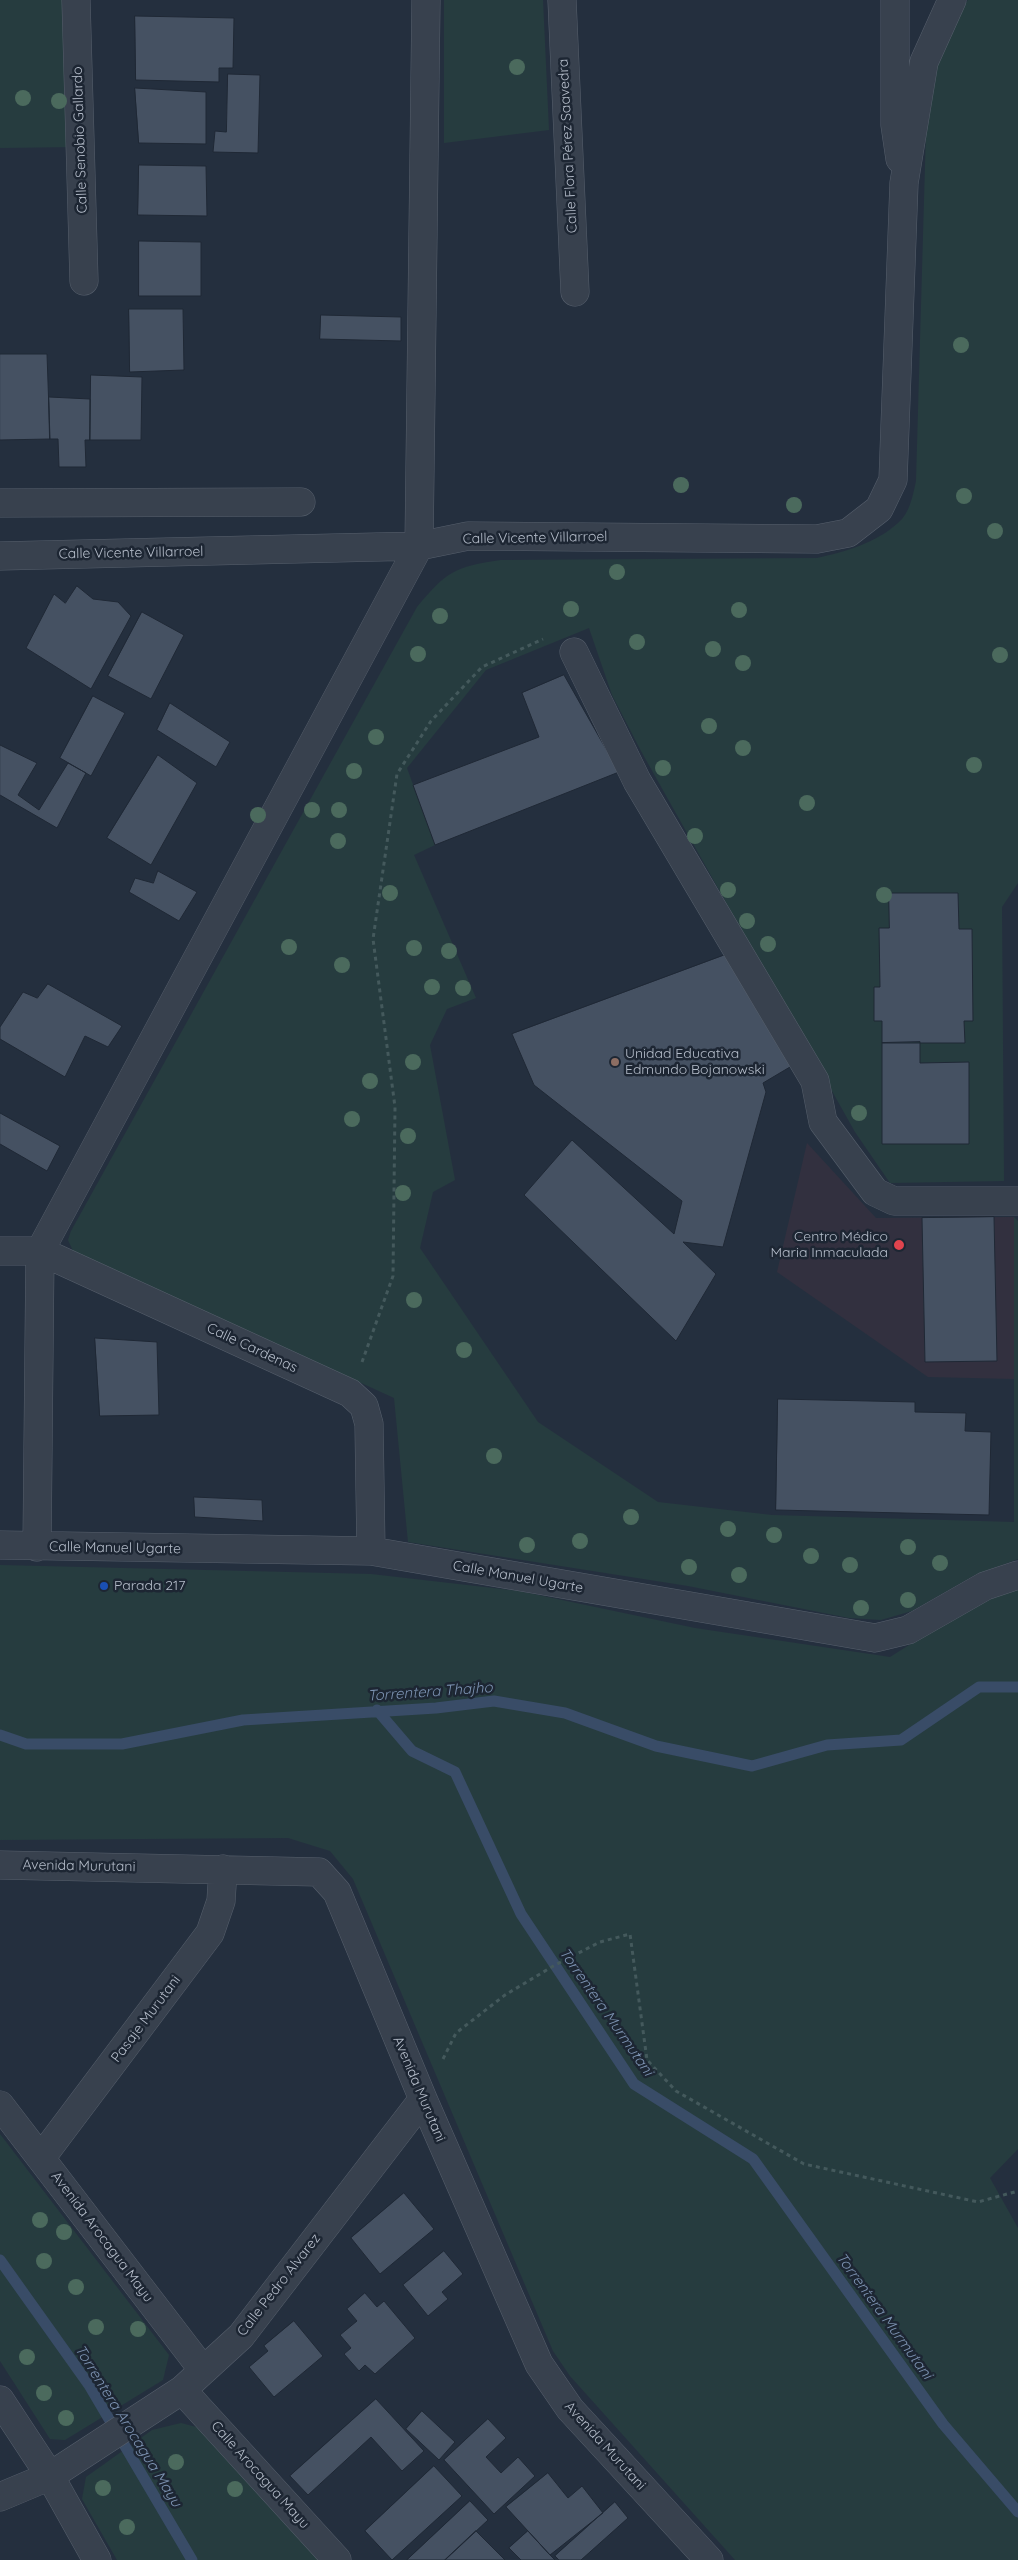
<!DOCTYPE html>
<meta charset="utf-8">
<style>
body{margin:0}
canvas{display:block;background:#242f3e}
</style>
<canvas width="1018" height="2560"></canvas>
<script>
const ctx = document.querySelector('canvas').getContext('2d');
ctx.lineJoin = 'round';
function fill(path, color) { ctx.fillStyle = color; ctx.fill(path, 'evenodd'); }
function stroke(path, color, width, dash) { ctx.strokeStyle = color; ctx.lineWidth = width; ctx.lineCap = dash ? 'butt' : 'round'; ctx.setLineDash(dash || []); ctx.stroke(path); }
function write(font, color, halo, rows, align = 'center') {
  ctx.font = font + ' Quicksand,sans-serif'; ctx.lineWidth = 5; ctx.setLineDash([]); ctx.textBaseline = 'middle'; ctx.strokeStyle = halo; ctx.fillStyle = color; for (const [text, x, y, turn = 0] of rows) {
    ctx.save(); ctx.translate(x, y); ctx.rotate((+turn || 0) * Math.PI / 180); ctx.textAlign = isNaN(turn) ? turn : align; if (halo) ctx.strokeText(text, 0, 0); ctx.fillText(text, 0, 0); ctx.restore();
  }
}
const medical = new Path2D(`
 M807,1143L876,1218L1014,1217L1015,1379L928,1377L777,1272Z`);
const green = new Path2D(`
 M0,0H68L76,147L0,148Z
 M444,0H543L549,130L444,143Z
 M968,0H1018V883L1002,907L1004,1181L890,1183L855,1132L641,751L612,695L589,628L486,670L407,768L435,845L414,855L476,998L447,1009L430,1045L455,1180L433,1192L420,1248L538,1422L658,1502L772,1515L1014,1522V1217L1018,1221V1559L975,1575L912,1611L881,1620L849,1618L688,1586L408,1542L394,1398L73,1251L68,1240L71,1231L417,607C447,571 454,567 501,560L817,558C845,552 876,543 898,523C910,513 913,495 916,481L926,131L932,67L957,14Z
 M0,1565L371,1574L519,1591L695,1628L890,1657L981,1600L1018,1589V2149L990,2178L1018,2228V2560H735L570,2376L553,2351L353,1879L330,1851L288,1838L0,1840Z
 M0,2134L169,2355L163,2380L65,2440L50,2439L0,2361Z
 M181,2423L204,2429L320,2560H117L82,2499L86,2477L152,2430Z`);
const stream = new Path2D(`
 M377,1710L412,1751L455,1772L521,1914L634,2084L753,2159L943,2424L1018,2512
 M0,1735L26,1744H122L243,1720L436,1708L494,1701L565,1713L656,1746L752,1766L827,1745L901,1740L979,1687H1018
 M0,2260L89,2385L192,2560`);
const building = new Path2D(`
 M135,16L234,18L233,68H219V82L136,80Z
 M228,74L260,75L258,153L213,152L215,131L226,132Z
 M135,88L206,92V144L139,143Z
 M139,165L206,166L207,216L138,215Z
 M139,241L201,242V296H139Z
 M129,309H183L184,370L130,372Z
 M321,315L401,317V341L320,339Z
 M0,354H47L50,439L0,440Z
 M91,375L142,377L141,440H90Z
 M49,397L90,399V440H85L86,467H59L58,439H50Z
 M77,586L93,599L118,602L131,616L91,689L26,648L54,594L65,603Z
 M142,612L184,635L151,699L108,676Z
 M564,675L619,772L435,845L413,785L539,737L522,693Z
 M93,696L125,713L91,776L60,758Z
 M170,703L230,742L216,767L157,730Z
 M0,745L37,763L18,795L39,810L68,763L86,773L57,828L0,795Z
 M158,755L197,783L151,865L107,838Z
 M158,871L197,892L179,921L129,892L135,878L153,883Z
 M889,893H958L959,929H972L973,1021H964L965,1043H882V1021H874V987H880L879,928H889Z
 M733,952L795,1064L763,1083L766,1092L723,1247L683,1242L716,1274L676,1341L524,1195L572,1140L674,1234L682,1201L534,1085L512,1034Z
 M48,984L122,1026L108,1047L85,1036L65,1077L0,1039V1027L23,992L37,998Z
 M920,1042V1063L969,1062V1144H882V1043Z
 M0,1113L60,1146L47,1171L0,1144Z
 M994,1217L997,1361L925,1362L922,1218Z
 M95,1338L157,1342L159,1415L100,1416Z
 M778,1399L915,1402V1412L966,1413L965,1431L991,1432L989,1515L776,1510Z
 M194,1497L262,1500L263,1521L195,1517Z
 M404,2193L434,2229L380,2274L351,2238Z
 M444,2251L463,2274L442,2292L448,2299L428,2316L403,2285Z
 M365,2293L377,2307L384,2301L415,2338L375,2374L365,2365L359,2371L344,2354L351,2348L340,2335L357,2321L347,2309Z
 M294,2321L323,2356L274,2397L249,2367L268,2351L264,2346Z
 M376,2399L424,2451L402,2471L371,2437L308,2495L290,2476Z
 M422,2411L455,2442L439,2460L406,2429Z
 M488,2419L506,2438L486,2457L501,2473L518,2457L535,2476L494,2514L444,2460Z
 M434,2466L462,2496L392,2560L365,2531Z
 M548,2473L568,2498L582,2486L603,2513L550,2555L506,2507Z
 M470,2501L488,2520L445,2560H407Z
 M615,2502L628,2518L581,2560H559L555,2556Z
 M476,2531L505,2560H445Z
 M528,2531L550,2555L555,2560H521L509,2548Z`);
const path = new Path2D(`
 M362,1362L393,1276L395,1107L373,939L397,774L431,721L482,667L543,639
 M443,2059L456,2033L505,1995L555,1965L600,1942L630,1934L647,2060L676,2091L804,2164L978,2202L1018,2191`);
const minor = new Path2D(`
 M76,0L84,281
 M562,0L575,292
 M895,0V125L900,159
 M0,503L301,502
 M0,556L419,546L468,536L817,539L848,533L879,509L893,480L904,183L924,62L952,0
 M574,652L637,781L815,1081L823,1122L875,1192L894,1201H1018
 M0,1251H40L350,1393L364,1406L369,1424L371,1551
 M0,1545L371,1551L875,1638L908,1630L985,1586L1018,1575
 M37,1547L40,1251L419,546L426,0
 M0,1865L319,1872L337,1892L423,2099L539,2364L570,2409L709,2560
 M0,2105L203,2370
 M41,2158L210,1933L221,1901L223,1869
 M182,2390L337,2560
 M0,2400L50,2476L97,2560
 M0,2497L50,2476L182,2390L241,2336L423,2099`);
const trees = [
 [517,67],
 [23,98],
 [59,101],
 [961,345],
 [681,485],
 [964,496],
 [794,505],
 [995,531],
 [617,572],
 [571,609],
 [739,610],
 [440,616],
 [637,642],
 [713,649],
 [418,654],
 [1000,655],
 [743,663],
 [709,726],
 [376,737],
 [743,748],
 [974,765],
 [663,768],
 [354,771],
 [807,803],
 [312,810],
 [339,810],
 [258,815],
 [695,836],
 [338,841],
 [728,890],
 [390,893],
 [884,895],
 [747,921],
 [768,944],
 [289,947],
 [414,948],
 [449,951],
 [342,965],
 [432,987],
 [463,988],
 [413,1062],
 [370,1081],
 [859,1113],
 [352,1119],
 [408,1136],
 [403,1193],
 [414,1300],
 [464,1350],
 [494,1456],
 [631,1517],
 [728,1529],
 [774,1535],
 [580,1541],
 [527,1545],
 [908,1547],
 [811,1556],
 [940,1563],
 [850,1565],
 [689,1567],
 [739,1575],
 [908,1600],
 [861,1608],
 [40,2220],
 [64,2232],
 [44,2261],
 [76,2287],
 [96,2327],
 [138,2329],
 [27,2357],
 [44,2393],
 [66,2418],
 [176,2462],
 [103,2488],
 [235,2489],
 [127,2527]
];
const markers = [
 [615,1062,5,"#8d6e63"],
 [899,1245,6,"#e0444e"],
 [104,1586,5,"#1a4fb4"]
];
const streetNames = [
 ["Calle Senobio Gallardo",80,140,-92],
 ["Calle Flora Pérez Saavedra",568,146,-93],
 ["Calle Vicente Villarroel",535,538,-1],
 ["Calle Vicente Villarroel",131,553,-1],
 ["Calle Cardenas",252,1348,25],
 ["Calle Manuel Ugarte",115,1548,1],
 ["Calle Manuel Ugarte",518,1577,10],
 ["Avenida Murutani",79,1866,1],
 ["Pasaje Murutani",146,2019,-53],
 ["Avenida Murutani",419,2089,67],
 ["Avenida Arocagua Mayu",102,2237,53],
 ["Calle Pedro Alvarez",279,2285,-52],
 ["Avenida Murutani",605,2446,48],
 ["Calle Arocagua Mayu",260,2475,48]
];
const poiNames = [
 ["Unidad Educativa",625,1054],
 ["Edmundo Bojanowski",625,1070],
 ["Centro Médico",888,1237,"right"],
 ["Maria Inmaculada",888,1253,"right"],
 ["Parada 217",114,1586]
];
const waterNames = [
 ["Torrentera Thajho",430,1692,-4],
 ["Torrentera Murmutani",606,2012,55],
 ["Torrentera Murmutani",884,2316,54],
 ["Torrentera Arocagua Mayu",128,2426,58]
];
fill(medical, '#32303f');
fill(green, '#263c3f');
stroke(stream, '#394c67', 11);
fill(building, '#455162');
stroke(building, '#1f2835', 1);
stroke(minor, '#565f6c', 29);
stroke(path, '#44595c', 3, [4, 4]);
stroke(minor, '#38414e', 28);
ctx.fillStyle = '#4b6a5d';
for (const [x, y] of trees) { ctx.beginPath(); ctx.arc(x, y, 8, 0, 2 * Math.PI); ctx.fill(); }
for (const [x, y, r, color] of markers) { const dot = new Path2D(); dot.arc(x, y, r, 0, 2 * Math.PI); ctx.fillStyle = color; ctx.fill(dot); stroke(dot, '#1d2633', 2); }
write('14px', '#b4bcc9', '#1d2633', streetNames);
write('14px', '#b4bcc9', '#1d2633', poiNames, 'left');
write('italic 15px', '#7c92b1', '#1d2633', waterNames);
</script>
